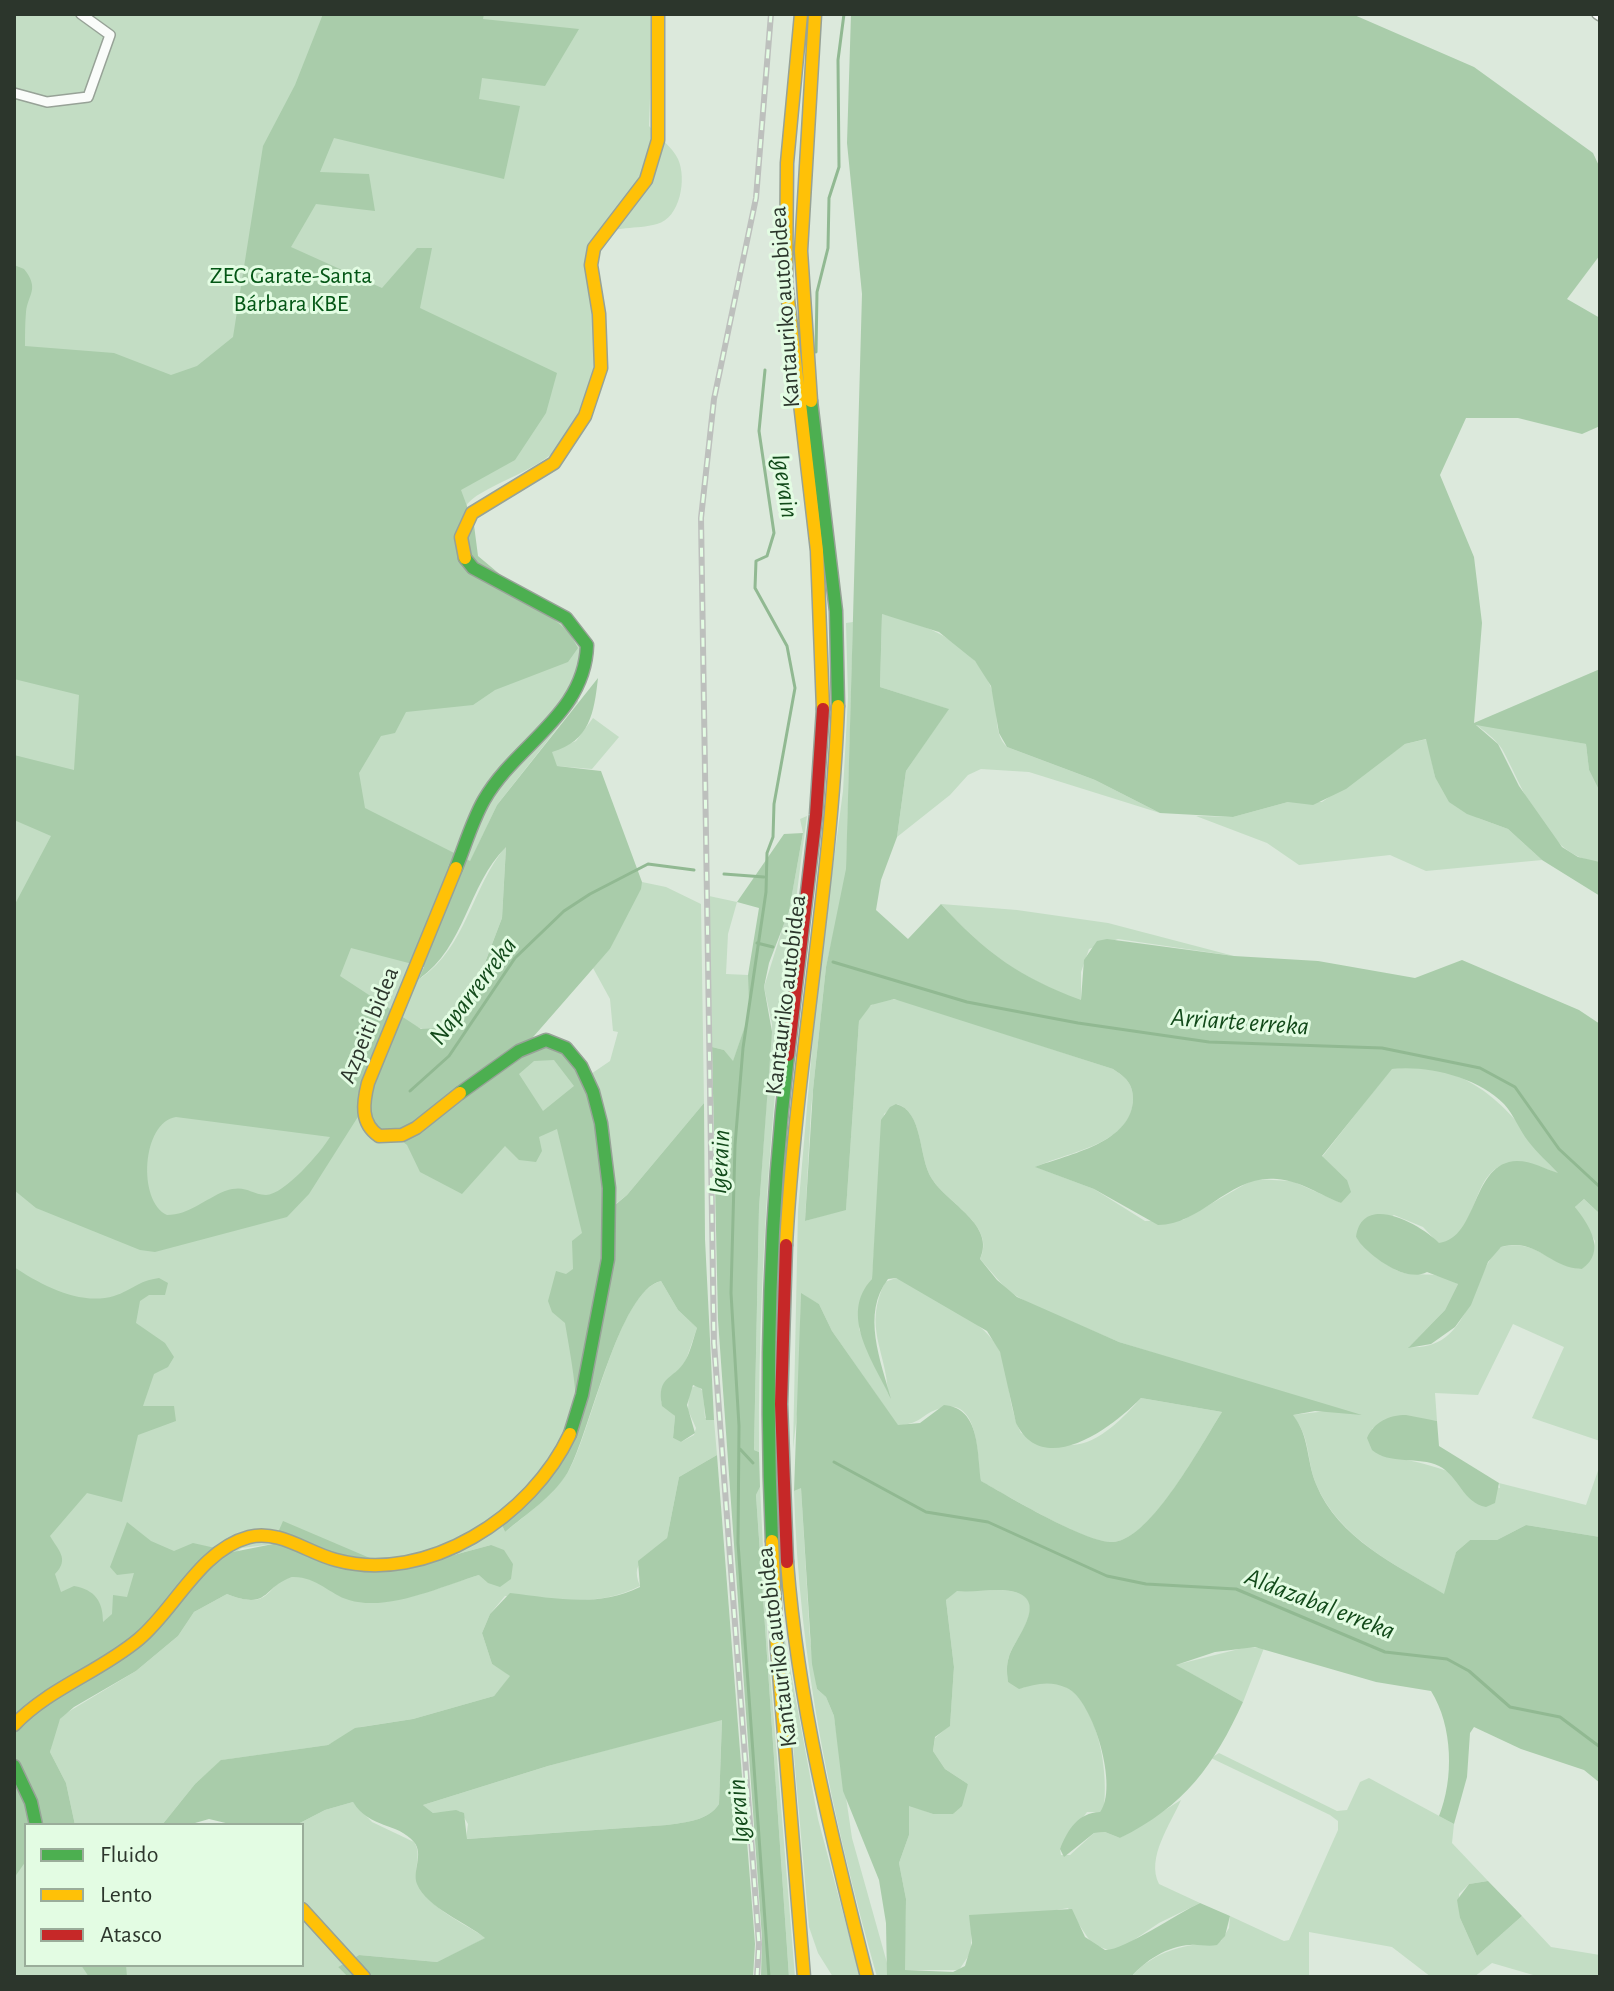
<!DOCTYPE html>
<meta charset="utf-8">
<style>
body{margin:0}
#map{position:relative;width:1614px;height:1991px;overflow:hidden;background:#dce9dc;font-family:"Alegreya Sans",sans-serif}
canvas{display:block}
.frame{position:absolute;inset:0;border:16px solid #2c362c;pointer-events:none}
.legend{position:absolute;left:24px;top:1823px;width:280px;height:144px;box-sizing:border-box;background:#e3fce3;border:2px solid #9aad9a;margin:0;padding:10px 14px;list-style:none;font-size:24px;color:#2c362c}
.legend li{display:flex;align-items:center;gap:16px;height:40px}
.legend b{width:40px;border:2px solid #9aad9a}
</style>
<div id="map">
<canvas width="1614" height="1991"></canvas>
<div class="frame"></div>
<ul class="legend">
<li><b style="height:10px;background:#4caf50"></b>Fluido</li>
<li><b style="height:10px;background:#ffc107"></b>Lento</li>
<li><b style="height:10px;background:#c62828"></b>Atasco</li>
</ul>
</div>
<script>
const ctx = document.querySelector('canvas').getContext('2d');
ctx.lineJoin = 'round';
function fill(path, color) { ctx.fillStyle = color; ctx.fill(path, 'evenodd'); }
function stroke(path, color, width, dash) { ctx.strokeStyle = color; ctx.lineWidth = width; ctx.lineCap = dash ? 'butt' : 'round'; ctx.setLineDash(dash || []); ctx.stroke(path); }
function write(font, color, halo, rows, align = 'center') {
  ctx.font = font + ' "Alegreya Sans",sans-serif'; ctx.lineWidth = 6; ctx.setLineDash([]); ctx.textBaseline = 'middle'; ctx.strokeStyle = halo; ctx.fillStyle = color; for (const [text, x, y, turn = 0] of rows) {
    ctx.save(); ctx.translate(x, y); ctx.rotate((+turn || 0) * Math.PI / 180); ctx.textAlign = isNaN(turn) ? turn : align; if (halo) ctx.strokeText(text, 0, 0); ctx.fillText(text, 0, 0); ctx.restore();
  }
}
const green = new Path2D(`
 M14,14H653L649,126C659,137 672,147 678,159C687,179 680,218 657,224C635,230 616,225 596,237C597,306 609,386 562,444C538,473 478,486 465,507C459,517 458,531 456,543L537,609L580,635L584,658L578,678V702L497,805L470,862L455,854L413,964L424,968L421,978C466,947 472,887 506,846L502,918L462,1022C449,1034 427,1033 413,1025L363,1083L528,1044L588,1076L610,1061L618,1032L613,1031L610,999L593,968L610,949L642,882L666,887L701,904L704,1103L627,1195L608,1210L573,1442L552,1479L502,1525L505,1532C527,1514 552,1496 568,1472C592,1432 617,1292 661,1281L678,1310L697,1328L685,1363L662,1387L661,1402L675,1416L673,1438L681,1442L694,1435L696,1428L688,1410L689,1389L697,1385L703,1391L705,1418L714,1420L717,1455L679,1477L667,1538C653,1557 628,1558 640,1586C598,1608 550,1599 505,1596L490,1614L482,1633L492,1664L511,1676L494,1696L413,1719L361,1727L328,1745L222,1760L195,1784L162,1825H75L66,1783L50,1752L57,1723L63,1715L136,1671L178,1636L194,1612L227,1594C274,1613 265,1582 292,1577C317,1572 336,1598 360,1601C398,1607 443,1585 479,1575L491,1545L398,1570L273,1544L242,1548L14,1712Z
 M882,614C929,624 983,647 995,700C998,716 994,734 1007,747L1095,780L1160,813L1029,772L981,769L968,775L950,795L897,837L906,771L948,709L880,687Z
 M853,622L846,878L826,967L811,1109L805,1221L846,1209L859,1021C866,1003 883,997 901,1000L1113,1069C1125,1077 1133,1083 1133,1099C1132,1145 1069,1151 1036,1167L1094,1189L1145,1221L1183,1220L1254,1179L1292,1181L1341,1203L1347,1180L1322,1157L1391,1069C1478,1058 1513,1117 1561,1175C1456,1127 1493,1235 1439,1244L1423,1227L1394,1215L1356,1237C1365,1249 1382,1263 1396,1270C1416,1280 1432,1267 1458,1284L1445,1310L1409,1347C1473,1352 1471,1270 1501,1247C1537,1238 1549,1266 1582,1269L1591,1259L1595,1241L1575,1207L1584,1199L1600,1214V1441L1532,1418L1564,1347L1513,1324L1478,1395L1435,1393L1437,1421C1410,1419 1394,1411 1372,1429L1387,1457C1428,1461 1461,1477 1500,1488L1499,1483L1586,1505L1600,1465V1537L1526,1525L1497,1540H1470L1456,1552L1445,1595C1397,1565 1339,1539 1316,1484C1306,1459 1311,1436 1292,1415L1327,1411L1284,1394L1119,1342L1030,1304L1008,1291L980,1259C997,1226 947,1203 932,1179C918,1158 924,1113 897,1104L884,1114L872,1279L859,1329L888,1393C886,1350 863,1328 885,1282L896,1278C926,1289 990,1323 1001,1354C1010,1380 1008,1407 1021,1433C1036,1436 1056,1446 1072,1445C1099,1444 1124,1417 1141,1398L1222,1412C1202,1443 1153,1538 1114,1542C1087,1545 1008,1495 980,1481C978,1456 979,1393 938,1409C919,1416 924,1422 898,1426L832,1331L819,1304L801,1294L799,1397L793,1449L798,1211L818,980L843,791L848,697L846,623Z
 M593,718L619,737L592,769L556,766L551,751L576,741Z
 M1474,723L1586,744L1589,770L1600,792V862C1546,858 1524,789 1502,749C1495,738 1484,731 1474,723Z
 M1427,739L1435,777L1478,818L1508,829L1542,860L1426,871L1390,855L1299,865L1267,843L1196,816L1233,817L1288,802H1322L1405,744Z
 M807,816C778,1029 758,1236 759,1452L754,1450L759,1208L772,1024L764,987L790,905L803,833L800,819Z
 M709,896L737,902L728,934L726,974L748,975L749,1014L733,1062L724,1050L712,1047Z
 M941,904L1017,910L1108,923L1234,956L1118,939L1089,949L1081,972V1001C1019,977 986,953 941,904Z
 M760,1487L768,1648L795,1977H789L756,1495Z
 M801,1487L810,1639L817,1689L826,1697L834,1716L852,1838L889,1970L887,1977H877C831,1812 799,1663 794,1491Z
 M957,1590C975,1593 998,1587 1015,1592C1050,1602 1014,1639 1009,1657C1006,1665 1007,1674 1008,1682L1023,1688C1091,1656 1110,1761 1104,1807L1100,1812H1087L1060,1849L1061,1855H1070L1094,1833L1105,1832L1120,1838L1181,1800C1170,1825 1146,1858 1159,1884L1200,1903L1159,1923L1125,1946L1111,1951L1092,1944L1068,1908L971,1925V1952L959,1970H904L906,1899L899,1863L909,1835V1805L933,1814H953L968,1784L945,1769L933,1751L935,1738L950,1725L954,1667L946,1600Z
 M783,1630L818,1819L860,1977H833L818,1953L809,1927Z
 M1247,1647L1264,1648L1243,1702L1175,1665Z
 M722,1719L719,1804C708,1821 686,1822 667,1825L466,1839L468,1824L460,1811L433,1813L423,1805L548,1766Z
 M1219,1753L1337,1811L1347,1810L1360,1782L1369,1778L1454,1824L1452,1843L1488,1881L1469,1884L1459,1894L1460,1918L1477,1956L1522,1916L1551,1947L1600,1955V1977H1540L1492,1963L1474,1977H1431L1392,1947L1309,1932V1977H1131C1156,1949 1186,1945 1221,1941L1229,1928L1230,1916L1284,1941L1289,1940L1338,1830V1821L1330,1815L1211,1758Z
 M14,1774L26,1825V1965H302V1825H296L325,1810L353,1802L372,1822L414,1842C422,1854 414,1866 417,1880C423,1905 465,1924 486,1938L437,1962L359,1955L338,1967L348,1977H14Z`);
const forest = new Path2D(`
 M323,14H484L483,19L579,29L545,86L482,78L479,99L520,106L504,179L334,138L320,172L369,174L375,211L316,204L291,247L382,288L417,248H432L420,308L557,373L546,413L515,460L461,490L474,525L478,556L569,632L578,648L568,662L495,690L473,705L406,712L395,733L381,736L359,773L365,808L470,861L497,805L598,678C594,713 590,741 552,752L557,766L601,771L642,882L641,889L610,949L527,1044L546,1040L586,1072L609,1210L627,1195L704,1103L705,1239L714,1420H706L702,1389L693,1385L687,1405L695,1433L681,1442L673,1438L675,1416L662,1406C656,1375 674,1380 685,1361C691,1351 693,1339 697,1328L678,1310L661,1281C619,1290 590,1433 568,1472C553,1497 526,1514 505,1532L502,1525C587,1450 584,1432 565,1323L552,1312L548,1301L556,1271L566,1274L573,1269L572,1241L582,1233L557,1129L539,1137L542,1151L536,1162L519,1160L505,1146L462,1194L420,1172L407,1145L391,1132L387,1138L361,1112L309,1194L287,1217L155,1252L140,1250L36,1208L14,1190V906L51,836L14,820V755L74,770L79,695L14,679V265L24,269C40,289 28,294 26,312C25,323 25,335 25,346L114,353L171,375L197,366L233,337L263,146L295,85ZM506,847L502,918L465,1015L457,1027L421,1029L340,976L351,948L424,967L419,979C466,946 467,886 506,847ZM554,1060L574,1086L543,1111L519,1074L534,1061ZM176,1117L330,1137C321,1152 284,1195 266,1195C249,1194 246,1184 225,1191C205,1199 189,1215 167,1215C137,1201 142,1122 176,1117Z
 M851,14H1352L1474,67L1593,153L1600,168V255L1567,299L1600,318V426L1582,434L1518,418H1466L1440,475L1474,557L1482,623L1474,723L1600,669V792L1589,770L1586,744L1476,725L1498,744L1519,786L1562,847L1578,857L1600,862V896L1542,860L1508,829L1467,814L1449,802L1435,777L1426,739L1405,744L1346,789L1313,805L1288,802L1233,817L1160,813L1095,780L1007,747L999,733L991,686L975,661L939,632L882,614L880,687L949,709L906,771L897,837L881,880L876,910L908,939L941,904C985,952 1019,977 1081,1000L1084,960L1097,941L1107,939L1234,956L1318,961L1415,978L1462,960L1579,1010L1600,1024V1214L1584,1199L1575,1207C1589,1225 1607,1251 1582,1269C1548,1268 1538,1237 1501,1247L1488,1262L1471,1305L1455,1327L1431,1344L1408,1348L1445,1310L1458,1284L1427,1272C1407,1283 1374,1259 1360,1243L1356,1237C1362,1191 1422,1225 1439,1243C1479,1238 1471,1162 1517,1161C1532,1161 1545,1169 1558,1173C1548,1162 1537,1153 1528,1141C1519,1129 1514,1115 1504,1104C1478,1077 1427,1065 1392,1069L1322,1156L1347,1180L1351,1192L1341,1203C1320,1195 1301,1181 1277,1179C1230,1174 1202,1225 1158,1225L1094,1189L1035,1167C1069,1154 1132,1143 1133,1099C1133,1083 1125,1077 1113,1069L894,999L871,1005L859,1021L846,1210L805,1221L813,1090L826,967L846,869L862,294L847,143Z
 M803,833L789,911L769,963L764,987L772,1032L759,1208L754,1450L759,1452L760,1487L756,1495L789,1977H761L762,1938L718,1320L712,1047L724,1050L733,1061L749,1014L748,975L759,908L737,902L784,834Z
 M896,1104C924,1111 918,1158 932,1179C948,1204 996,1225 980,1259L997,1280L1017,1297L1119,1342L1362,1415L1315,1411L1293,1415C1310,1437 1306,1459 1316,1484C1338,1539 1397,1565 1444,1594L1456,1552L1470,1540H1497L1526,1525L1600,1537V1783L1584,1770L1521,1749L1474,1727L1470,1733L1467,1777L1454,1824L1439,1816C1454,1779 1453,1726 1431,1691L1376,1682L1255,1647L1215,1652L1176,1665L1243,1702C1214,1765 1185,1806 1120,1838L1105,1832L1094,1833L1064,1857L1060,1849C1068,1829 1078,1813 1100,1812C1119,1789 1094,1701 1067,1688C1050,1680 1035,1684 1019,1689L1008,1682C1007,1674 1006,1665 1009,1657C1014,1639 1049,1602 1015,1592C998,1587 975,1593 957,1591L946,1600L954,1667L950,1726L935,1737L933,1751L945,1769L968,1784L962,1806L953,1814H933L909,1806V1835L899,1863L906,1899L905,1970L953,1972L965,1966L972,1943L969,1915L1072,1909L1085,1937L1105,1950C1123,1951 1178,1913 1200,1903L1230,1916L1225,1936L1217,1945C1207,1947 1199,1944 1190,1945C1167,1946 1145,1961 1131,1977H887L886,1923L879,1880L843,1791L834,1716L826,1697L817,1689L812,1664L801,1488L794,1491L801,1293L819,1304L832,1331L898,1425L920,1423L944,1405C981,1408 977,1454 981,1481C1008,1496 1087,1544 1114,1542C1152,1538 1202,1443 1222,1412L1141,1398C1114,1426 1044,1480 1016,1423L1000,1352L987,1331L896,1278L888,1279C861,1314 881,1361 891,1399C874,1362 838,1315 872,1279L881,1120L890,1107Z
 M14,1267C41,1285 80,1306 114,1296C133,1290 137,1281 159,1278L168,1283L165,1295H149L140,1301L136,1323L165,1343L174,1357L168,1367L154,1374L143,1406H174L176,1421L138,1435L122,1502L87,1493L50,1536C58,1550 70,1559 55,1574L61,1592L74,1586C95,1590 103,1601 103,1622L112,1614L113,1595L127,1597L134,1573L117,1575L110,1567L127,1522L151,1541L174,1551L193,1543L233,1552L273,1544L283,1521L398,1570L491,1545L504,1550L513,1564L511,1579L500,1587L488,1583L479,1575C442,1586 388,1612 349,1600C329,1594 316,1576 292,1577C262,1587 270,1611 227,1594L194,1612L178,1636L136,1671L74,1707L60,1719L50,1752L66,1783L75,1825H26V1861L14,1878Z
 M1406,1415L1437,1421L1439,1446L1499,1483L1495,1503L1486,1507C1463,1503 1459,1476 1439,1466C1419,1456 1389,1465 1372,1450L1367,1438C1374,1422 1389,1415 1406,1415Z
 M717,1455L755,1944L753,1977H348L338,1967L359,1955L437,1962L485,1938C466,1922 427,1908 417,1884C412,1871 424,1854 414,1842C397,1822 370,1829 353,1802L325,1810L296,1825H234L209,1819L188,1825H162L195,1784L221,1760L328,1745L355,1728L413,1719L494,1696L510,1676L492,1664L482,1633L490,1614L510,1593C554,1598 598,1608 640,1587L638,1561L667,1538L679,1477ZM722,1720L719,1804C708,1821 686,1822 667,1825L467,1839L464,1813L456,1810L433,1813L423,1805L548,1766Z
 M1488,1881L1522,1916L1477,1956L1460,1918L1457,1900L1469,1884Z
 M81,1965H126L127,1977H89Z`);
const stream = new Path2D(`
 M816,352L817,292L828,248L829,198L839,167L838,60L844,14
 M765,370L759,431L774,533L767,556L756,561L755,588L787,646L795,688L774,804L773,837L767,853L766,892L743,1048L735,1145L731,1293L739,1426L738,1543L769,1977
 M724,874L764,877
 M757,943L773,947
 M833,962L967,1002L1078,1023L1209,1042L1382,1048L1480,1068L1515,1087L1559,1149L1600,1187
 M410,1091L449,1056L515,958L564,911L590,894L648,864L694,870
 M740,1449L753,1463
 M834,1462L926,1512L988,1522L1107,1576L1146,1584L1236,1589L1385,1652L1447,1659L1469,1671L1510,1707L1560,1717L1600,1747`);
const street = new Path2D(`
 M1597,14L1600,16
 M14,93L47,102L88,97L110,35L81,14`);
const fast = new Path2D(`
 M811,401L836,611L838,706
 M456,868C465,846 472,821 484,800C516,744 585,715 587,645L566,618L473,568L465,558
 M460,1093L519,1051L546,1040L566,1048L581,1066L593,1092L601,1123L609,1188L608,1259L582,1395L570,1434
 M772,1541C765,1379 769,1216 788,1055
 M14,1766L31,1802L36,1825`);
const slow = new Path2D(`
 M801,14L787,163L786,282L817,551L823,709
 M811,401L801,251L815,14
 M465,558L461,537L472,513L554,463L585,416L601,368L599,314L591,265L594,248L646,180L658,140V14
 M456,868L368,1083C363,1103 360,1123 379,1136L402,1135L416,1128L460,1093
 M786,1245C796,1064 831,887 838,706
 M772,1541L777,1649L804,1977
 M787,1562C798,1704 832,1839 867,1977
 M14,1725C49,1688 100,1672 139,1639C175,1609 200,1550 249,1537C279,1529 308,1553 336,1560C427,1585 532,1516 570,1434
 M302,1909L364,1977`);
const jam = new Path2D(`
 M788,1055L816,815L823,709
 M786,1245L781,1404L787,1562`);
const rail = new Path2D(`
 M757,1977L759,1944L714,1343L701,518L714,399L756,198L771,14`);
const parkNames = [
 ["ZEC Garate-Santa",291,276],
 ["Bárbara KBE",291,304]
];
const streetNames = [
 ["Kantauriko autobidea",785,307,-94],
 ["Kantauriko autobidea",786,995,-83],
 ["Azpeiti bidea",369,1025,-68],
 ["Kantauriko autobidea",777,1647,-97]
];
const waterNames = [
 ["Igerain",785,486,81],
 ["Naparrerreka",473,991,-53],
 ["Arriarte erreka",1240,1022,4],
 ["Igerain",720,1162,-87],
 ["Aldazabal erreka",1320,1604,21],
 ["Igerain",739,1811,-94]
];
fill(green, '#c3ddc4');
fill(forest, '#a9ccaa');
stroke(stream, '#91b992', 3);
stroke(street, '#97a297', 12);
stroke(fast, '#97a297', 15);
stroke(slow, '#97a297', 15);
stroke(jam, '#97a297', 15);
stroke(street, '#fafcfa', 9);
stroke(fast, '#4caf50', 12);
stroke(slow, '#ffc107', 12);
stroke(jam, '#c62828', 12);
stroke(rail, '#bdc0bd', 6);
stroke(rail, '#e3fce3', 3, [9]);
write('24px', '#035615', '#e3fce3', parkNames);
write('24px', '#2c362c', '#e3fce3', streetNames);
write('italic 26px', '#124a1a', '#e3fce3', waterNames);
</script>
